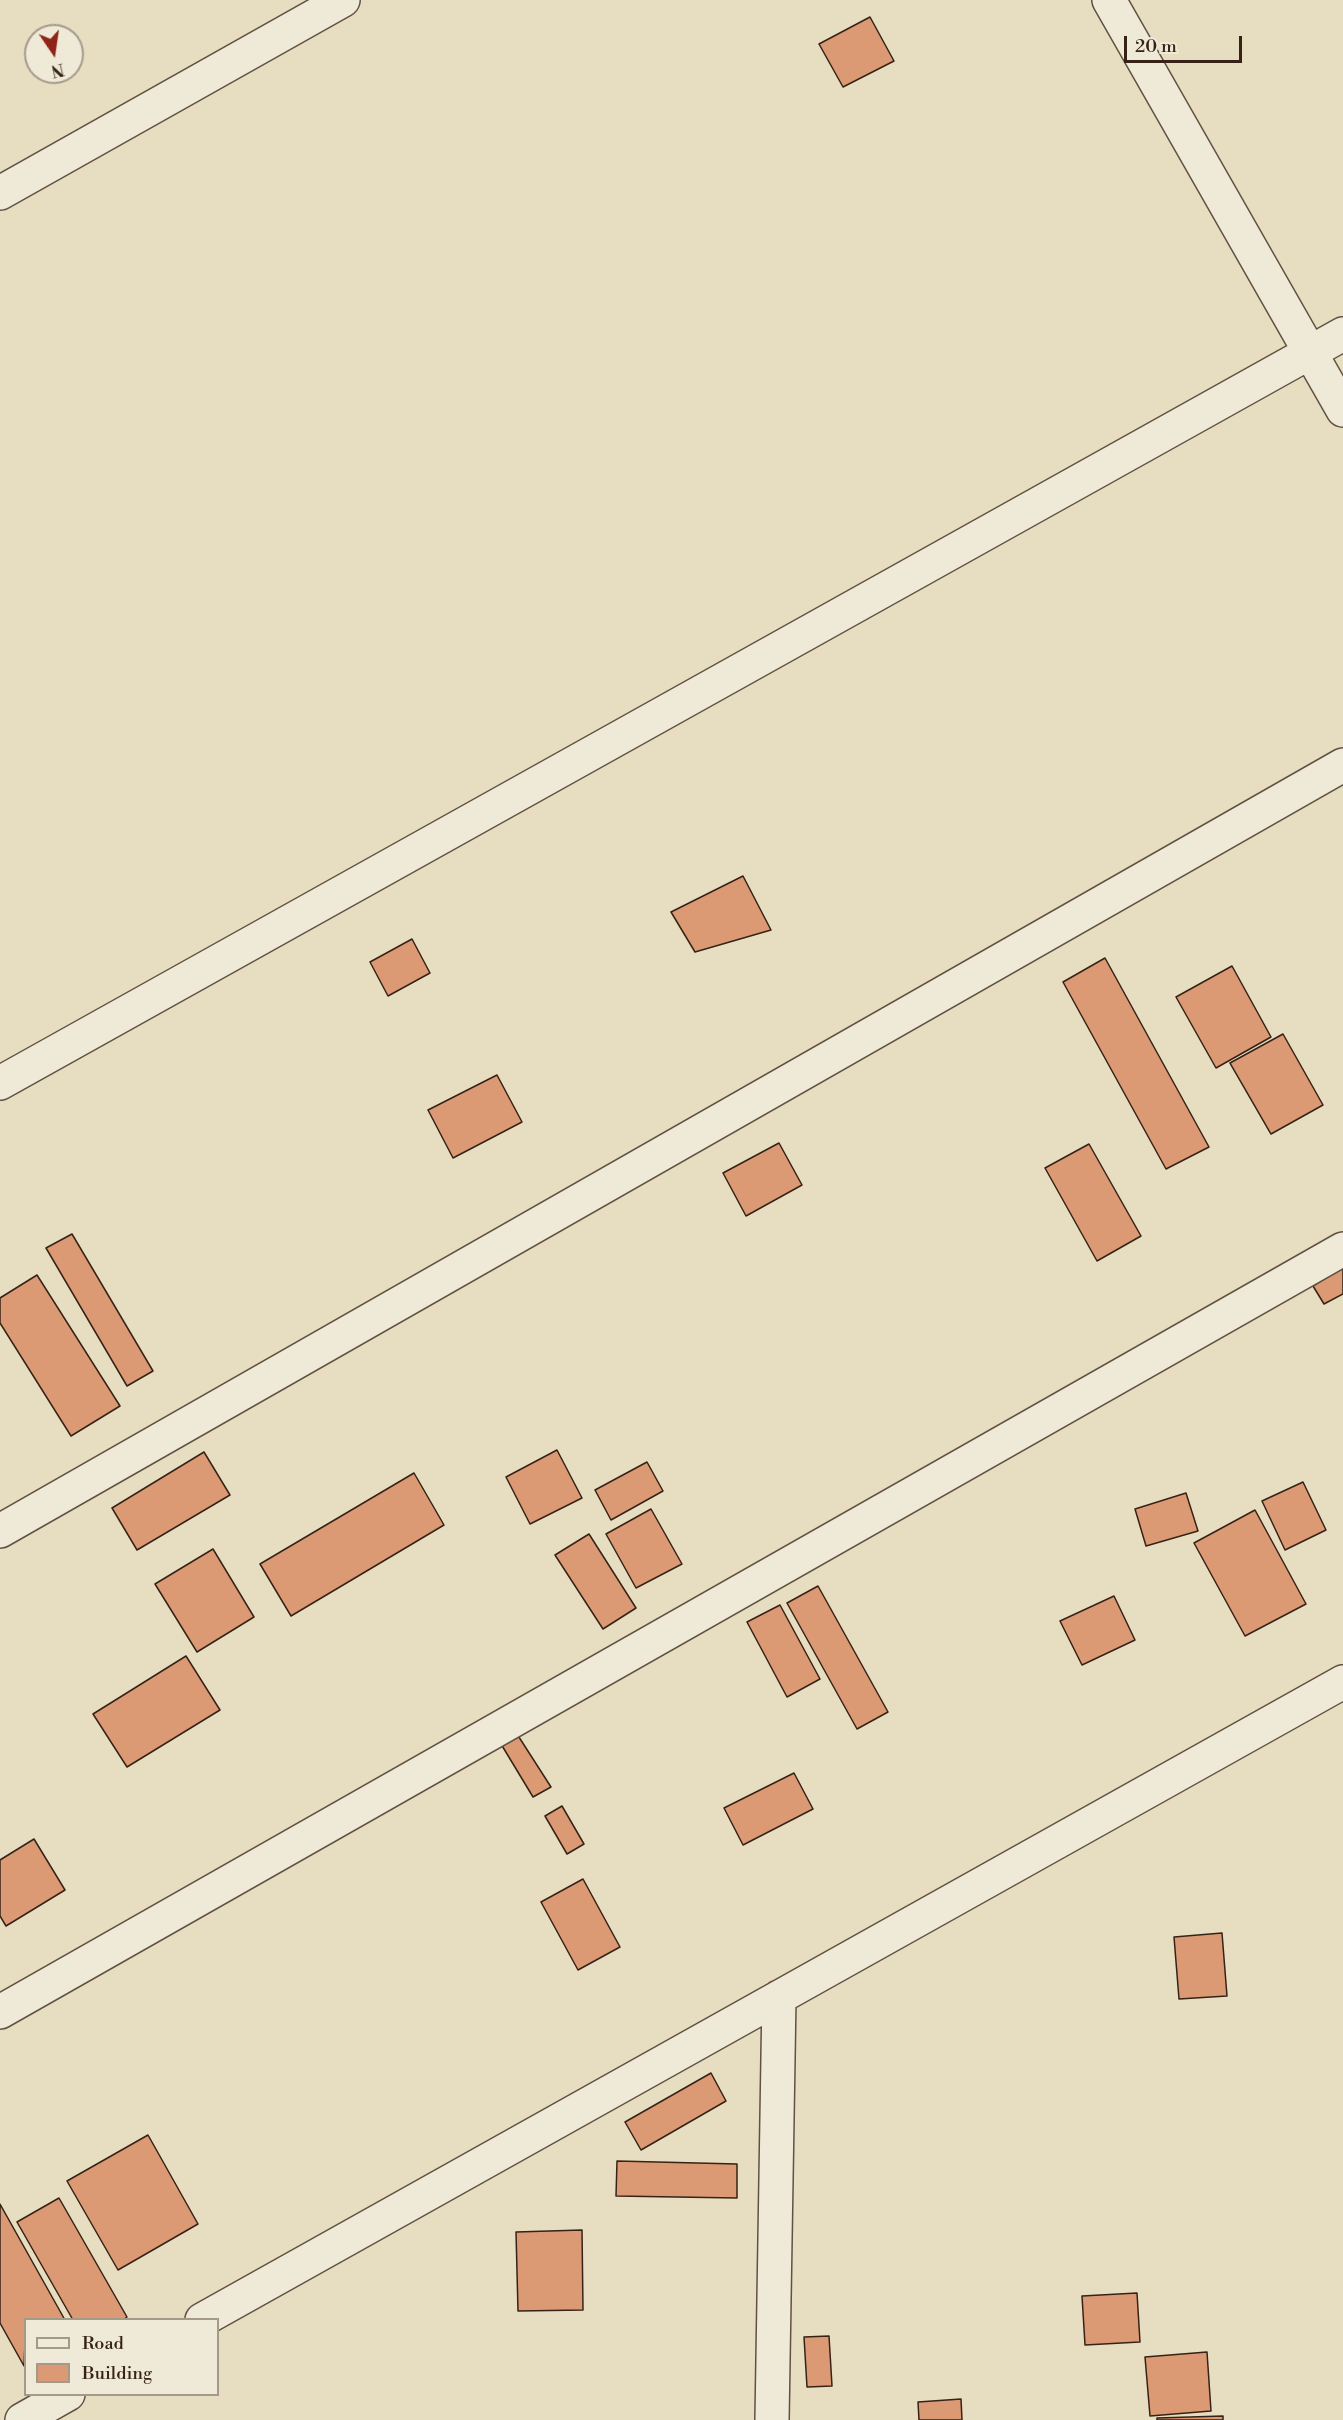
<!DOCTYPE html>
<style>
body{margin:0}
#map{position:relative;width:1343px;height:2420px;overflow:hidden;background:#e7dec2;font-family:"Libre Bodoni",serif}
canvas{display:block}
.legend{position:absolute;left:24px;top:2318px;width:195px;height:78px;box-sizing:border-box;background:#efead7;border:2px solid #a59a8a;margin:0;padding:8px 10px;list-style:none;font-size:18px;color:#362217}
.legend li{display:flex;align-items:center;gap:12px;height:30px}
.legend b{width:30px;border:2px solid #a59a8a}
.north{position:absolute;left:24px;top:24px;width:60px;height:60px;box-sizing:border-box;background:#efead7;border:2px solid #a59a8a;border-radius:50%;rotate:167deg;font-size:16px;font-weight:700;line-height:24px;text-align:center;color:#362217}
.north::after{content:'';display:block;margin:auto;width:21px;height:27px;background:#8f2418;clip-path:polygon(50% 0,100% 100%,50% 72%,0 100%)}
.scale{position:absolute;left:1124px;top:36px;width:118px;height:27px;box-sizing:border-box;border:3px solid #362217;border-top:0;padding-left:8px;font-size:18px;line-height:21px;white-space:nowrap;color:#362217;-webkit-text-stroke:4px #efead7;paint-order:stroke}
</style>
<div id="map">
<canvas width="1343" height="2420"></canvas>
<ul class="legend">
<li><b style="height:8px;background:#efead7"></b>Road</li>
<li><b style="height:16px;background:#db9a73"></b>Building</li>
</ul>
<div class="north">N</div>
<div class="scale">20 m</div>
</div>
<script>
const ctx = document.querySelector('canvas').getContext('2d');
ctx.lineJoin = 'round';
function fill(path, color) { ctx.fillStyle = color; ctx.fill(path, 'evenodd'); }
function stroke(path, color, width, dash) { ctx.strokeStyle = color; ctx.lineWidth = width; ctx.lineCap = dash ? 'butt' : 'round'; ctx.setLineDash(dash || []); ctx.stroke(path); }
const building = new Path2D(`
 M870,17L894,61L843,87L819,44Z
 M743,876L771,930L695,952L671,912Z
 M412,939L430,973L388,996L370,962Z
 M1105,958L1209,1147L1166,1169L1063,982Z
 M1232,966L1271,1037L1216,1068L1176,997Z
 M1283,1034L1323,1105L1271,1134L1230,1063Z
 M497,1075L522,1122L453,1158L428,1110Z
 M779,1143L802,1185L746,1216L723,1173Z
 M1089,1144L1141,1236L1097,1261L1045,1168Z
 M72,1234L153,1371L127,1386L46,1248Z
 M1343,1267V1294L1324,1304L1313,1286Z
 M37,1275L120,1406L71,1436L0,1323V1298Z
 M557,1450L582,1498L530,1524L506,1477Z
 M204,1452L230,1495L137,1550L112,1508Z
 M647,1462L663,1491L611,1520L595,1490Z
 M414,1473L444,1525L291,1616L260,1564Z
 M1303,1482L1326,1530L1285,1550L1262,1501Z
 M1186,1493L1198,1531L1146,1546L1135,1509Z
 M651,1509L682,1564L636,1588L606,1534Z
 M1255,1510L1306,1604L1245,1636L1194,1543Z
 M589,1534L636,1608L603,1629L555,1555Z
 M213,1549L254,1617L197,1652L155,1584Z
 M818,1586L888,1712L857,1729L787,1603Z
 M1114,1596L1135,1640L1082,1665L1060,1621Z
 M780,1605L820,1679L787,1697L747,1622Z
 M186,1656L220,1710L127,1767L93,1714Z
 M517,1734L551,1787L533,1797L501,1744Z
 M794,1773L813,1809L743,1845L724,1808Z
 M562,1806L584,1844L567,1854L545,1816Z
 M34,1839L65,1890L6,1926L0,1916V1860Z
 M583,1879L620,1947L578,1970L541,1902Z
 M1222,1933L1227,1996L1179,1999L1174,1937Z
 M711,2073L726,2101L641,2150L625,2122Z
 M148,2135L198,2224L118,2270L67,2181Z
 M617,2161L737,2164V2198L616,2196Z
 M59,2198L127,2317L123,2320H73L17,2222Z
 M0,2204L65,2320H26L24,2366L0,2323Z
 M582,2230L583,2310L518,2311L516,2232Z
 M1137,2293L1140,2342L1085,2345L1082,2296Z
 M829,2336L832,2386L807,2387L804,2337Z
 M1207,2352L1211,2411L1150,2416L1145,2357Z
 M961,2399L962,2420H919L918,2402Z
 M1223,2416V2420H1157V2418Z`);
const minor = new Path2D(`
 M1109,0L1343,410
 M0,193L343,0
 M0,1083L1343,334
 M0,1531L1343,765
 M0,2012L1343,1249
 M202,2320L1343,1682
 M22,2420L68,2394
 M772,2420L779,1997`);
fill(building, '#db9a73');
stroke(building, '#362217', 1.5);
stroke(minor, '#625142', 36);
stroke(minor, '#efead7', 33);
</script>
